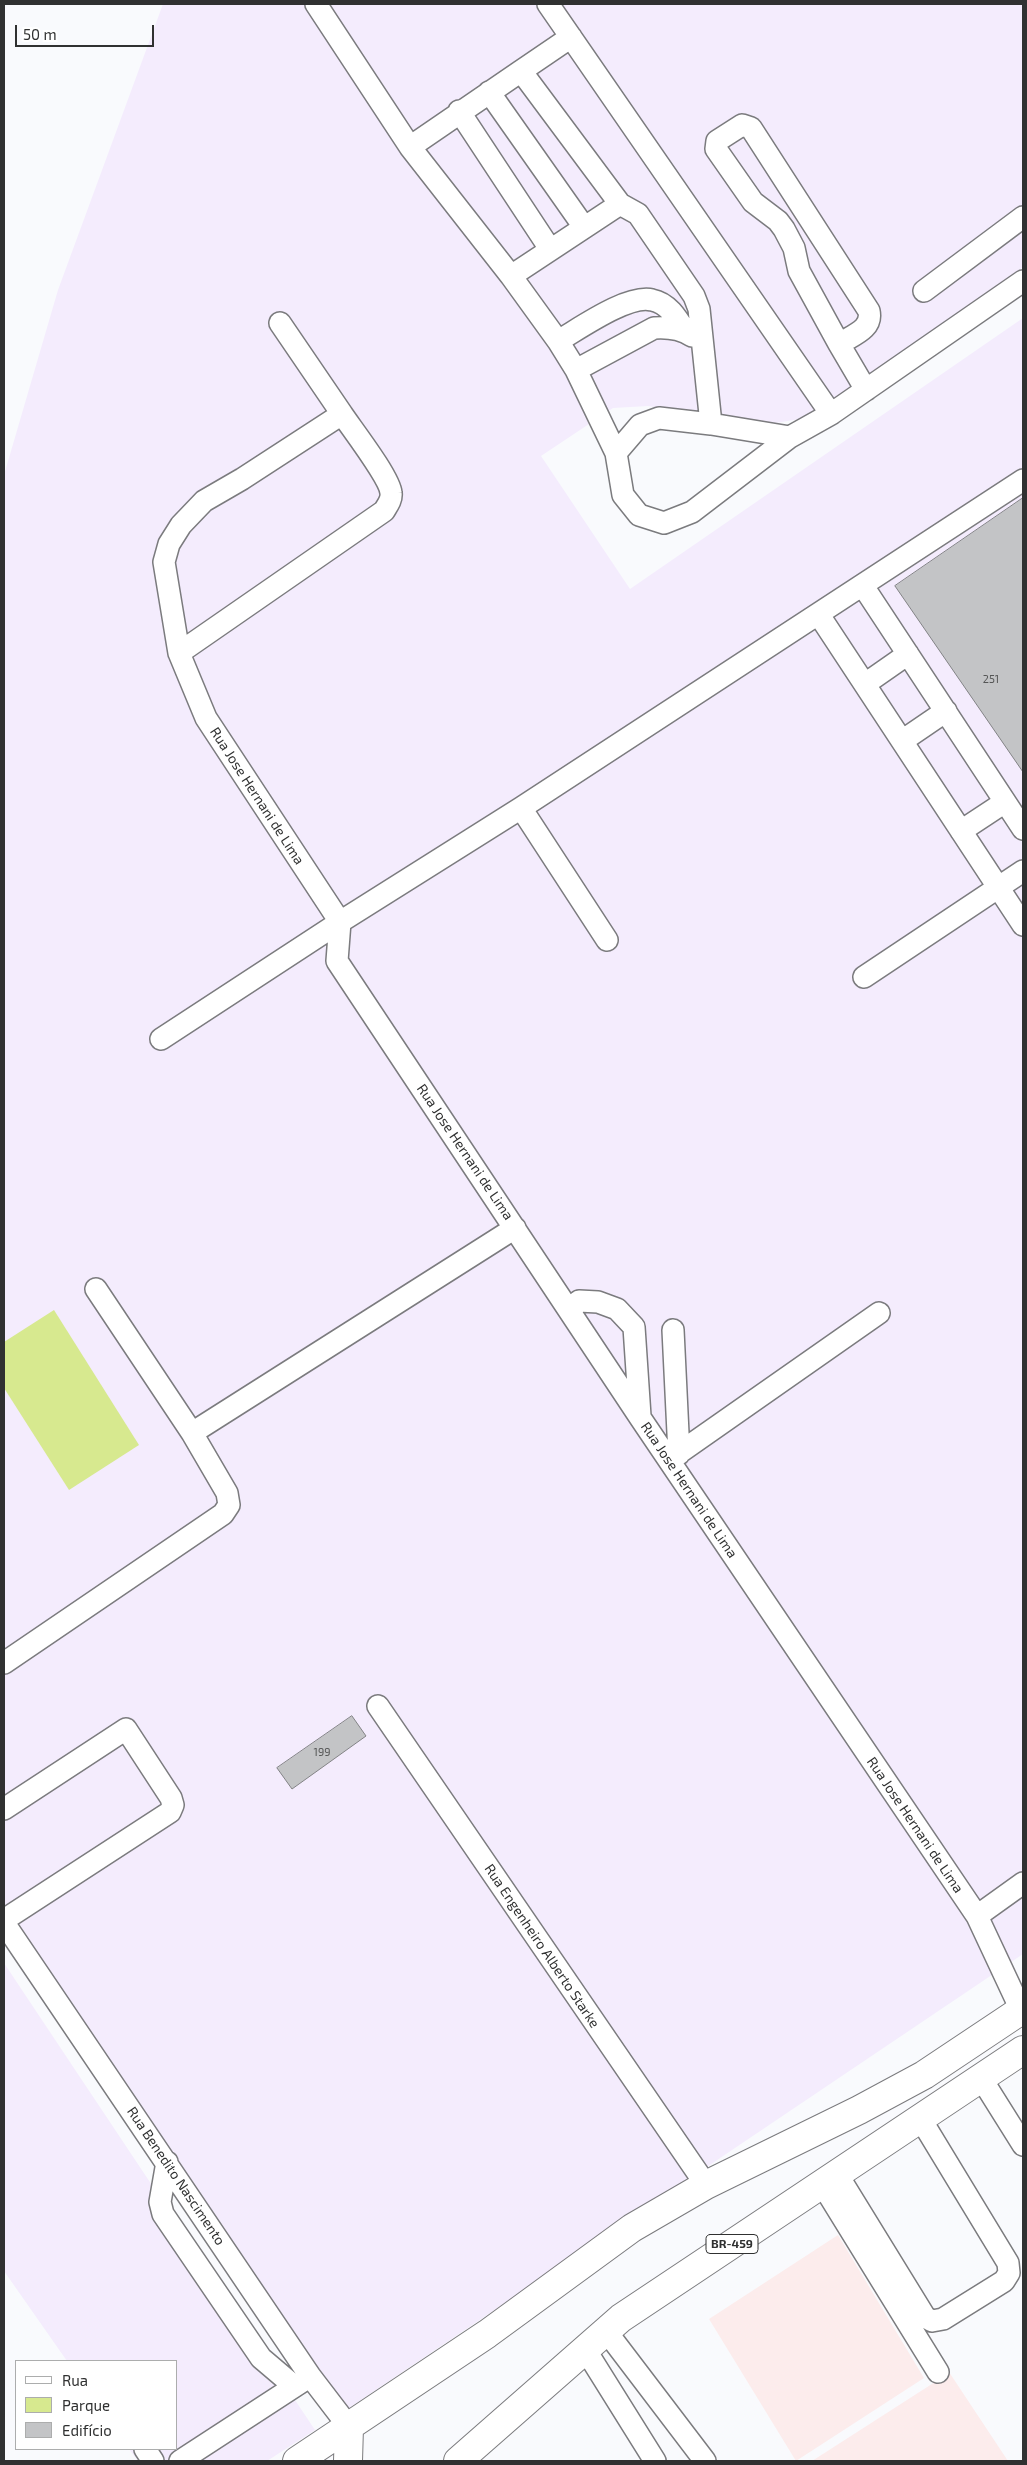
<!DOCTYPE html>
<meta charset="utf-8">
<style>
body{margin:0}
#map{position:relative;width:1027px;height:2465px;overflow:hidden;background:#f9fafd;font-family:"Exo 2",sans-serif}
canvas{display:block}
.frame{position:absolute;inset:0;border:5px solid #303131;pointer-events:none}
.legend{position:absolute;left:15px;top:2360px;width:162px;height:90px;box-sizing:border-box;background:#fff;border:1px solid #acadad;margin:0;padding:6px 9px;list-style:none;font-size:15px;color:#303131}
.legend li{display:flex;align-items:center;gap:10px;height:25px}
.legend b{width:25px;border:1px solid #acadad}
.scale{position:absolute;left:15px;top:25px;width:139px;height:22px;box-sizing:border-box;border:2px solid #303131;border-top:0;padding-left:6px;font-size:15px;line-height:18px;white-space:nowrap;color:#303131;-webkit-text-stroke:4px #fff;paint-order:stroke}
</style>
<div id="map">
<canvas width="1027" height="2465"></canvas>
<div class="frame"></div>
<ul class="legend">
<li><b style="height:6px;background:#fff"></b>Rua</li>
<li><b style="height:14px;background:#d7e98f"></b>Parque</li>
<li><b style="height:14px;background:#c3c4c6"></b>Edifício</li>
</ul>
<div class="scale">50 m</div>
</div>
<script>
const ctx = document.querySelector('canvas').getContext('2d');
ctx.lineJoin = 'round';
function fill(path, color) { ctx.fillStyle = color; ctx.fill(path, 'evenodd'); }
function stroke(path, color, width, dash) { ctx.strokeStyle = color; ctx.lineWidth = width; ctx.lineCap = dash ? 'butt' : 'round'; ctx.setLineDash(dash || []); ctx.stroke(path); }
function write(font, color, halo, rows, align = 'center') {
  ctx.font = font + ' "Exo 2",sans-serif'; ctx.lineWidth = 4.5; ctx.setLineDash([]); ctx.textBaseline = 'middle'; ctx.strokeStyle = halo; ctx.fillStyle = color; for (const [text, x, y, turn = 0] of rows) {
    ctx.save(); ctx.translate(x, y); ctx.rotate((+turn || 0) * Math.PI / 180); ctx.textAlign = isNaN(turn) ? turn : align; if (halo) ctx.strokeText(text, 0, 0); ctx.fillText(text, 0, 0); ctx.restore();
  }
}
const commercial = new Path2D(`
 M838,2235L924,2378L796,2461L709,2319Z
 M949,2372L1008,2461H812L935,2382Z`);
const industrial = new Path2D(`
 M163,4H1023V267L831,414L769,424L648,406L613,408L541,456L630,589L1023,318V1954L343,2412L4,1907V475L58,290Z
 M4,1963L315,2430L267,2461H138L129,2449H176V2361H67L4,2271Z`);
const green = new Path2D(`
 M54,1310L139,1445L69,1490L4,1388V1342Z`);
const building = new Path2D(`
 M1023,498V772L895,586Z
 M352,1716L366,1736L292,1789L277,1768Z`);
const minor = new Path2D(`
 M316,4L410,147
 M548,4L831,414
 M571,37L521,71L620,204
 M489,92L584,227
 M459,111L550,249
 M742,125L751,128L869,311C873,329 853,335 839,344L799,271L794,248L784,229L778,221L753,202L716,149L717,141Z
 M511,276L410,147L521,71
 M924,291L1023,217
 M280,323L342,414L242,479L204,501L181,525L169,544L164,562L179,653L206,718L340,922L337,961L641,1419L977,1916L1021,2010
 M558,341C579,329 628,294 652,300C668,303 677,318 685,331
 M839,344L866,390
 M576,370L654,328C668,327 680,328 692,336
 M790,437L711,424L659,418L640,425L616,453L623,495L639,515L664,523L692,512L790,437L831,414L1023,281
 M616,453L576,370L558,341L511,276L620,204L638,214L694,296L699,309L711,424
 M863,586L1023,829
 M819,615L1023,925
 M179,653L384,511C387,506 392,500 391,493C390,478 352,429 342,414
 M865,684L908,654
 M902,741L946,711
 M521,808L607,940
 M961,831L1005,802
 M864,977L1023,871
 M161,1039L340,922L521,808L1023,480
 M96,1289L192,1433L515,1228
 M570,1310L579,1301L598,1302L617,1309L634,1327L640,1416
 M673,1330L679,1454
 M669,1460L879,1313
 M4,1663L223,1514L229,1505L227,1493L192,1433
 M378,1706L706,2185
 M4,1809L126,1729L171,1798L173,1805L170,1812L4,1920
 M977,1916L1023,1883
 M4,1923L310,2376L349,2427
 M981,2078L1023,2145
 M167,2162L160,2202L163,2214L261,2358L294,2386
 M837,2174L925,2317L932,2321L943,2319L1004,2281L1009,2273L1008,2263L920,2118
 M822,2184L938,2372
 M606,2331L705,2461
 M585,2349L655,2461
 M145,2449L153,2461
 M180,2461L306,2379`);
const highway = new Path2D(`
 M297,2461L487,2334L632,2228L706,2185L859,2110L924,2075L1023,2009
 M348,2461L349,2427
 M458,2461L621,2318L1023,2050`);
const numberNames = [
 ["251",991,679],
 ["199",322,1752]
];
const shields = [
 [732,2244,52]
];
const shieldNames = [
 ["BR-459",732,2244]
];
const streetNames = [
 ["Rua Jose Hernani de Lima",257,796,57],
 ["Rua Jose Hernani de Lima",465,1152,56],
 ["Rua Jose Hernani de Lima",689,1490,56],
 ["Rua Jose Hernani de Lima",915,1825,56],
 ["Rua Engenheiro Alberto Starke",542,1946,56],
 ["Rua Benedito Nascimento",176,2176,56]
];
fill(commercial, '#fcecec');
fill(industrial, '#f4ecfd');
fill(green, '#d7e98f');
fill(building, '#c3c4c6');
stroke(building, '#838486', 1);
stroke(minor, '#7b7b7e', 24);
stroke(highway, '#7b7b7e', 30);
stroke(minor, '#fff', 21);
stroke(highway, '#fff', 28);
write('11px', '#555656', null, numberNames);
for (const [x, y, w] of shields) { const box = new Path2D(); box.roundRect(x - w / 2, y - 9.5, w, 19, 4); ctx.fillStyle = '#fff'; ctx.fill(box); stroke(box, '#303131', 1); }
write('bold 12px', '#303131', null, shieldNames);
write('14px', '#303131', '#fff', streetNames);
</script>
